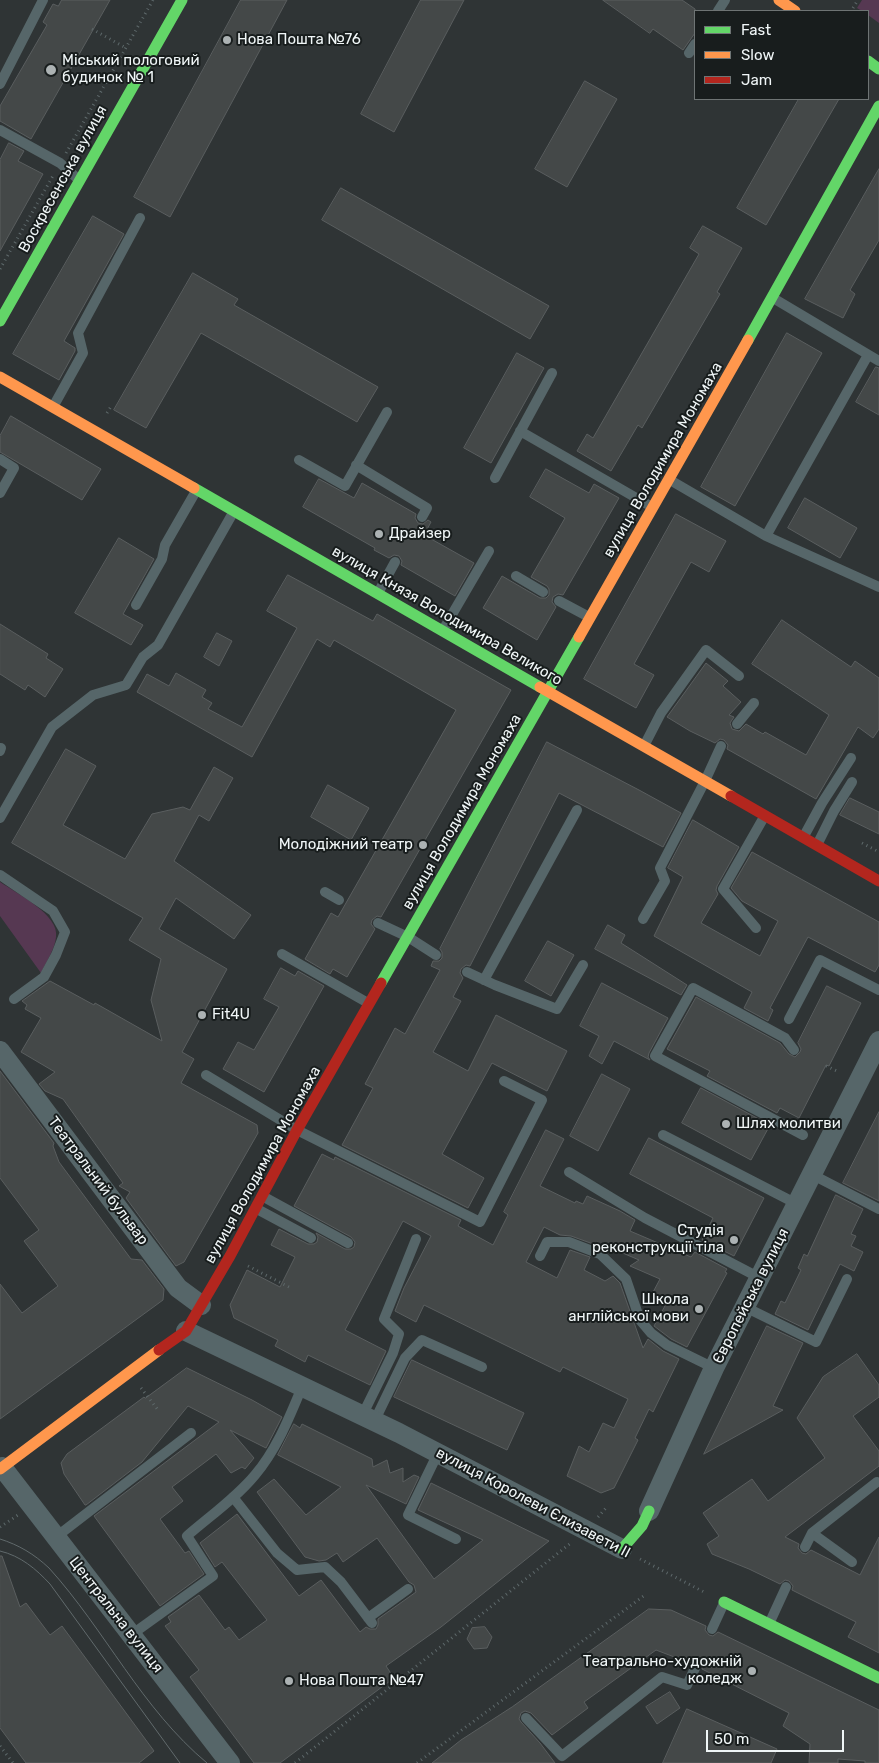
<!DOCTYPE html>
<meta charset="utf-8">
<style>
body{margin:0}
#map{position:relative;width:879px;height:1763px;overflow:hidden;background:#2f3435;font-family:Rubik,sans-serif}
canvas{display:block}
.legend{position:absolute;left:694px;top:10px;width:175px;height:90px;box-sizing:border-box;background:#181d1d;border:1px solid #6e7474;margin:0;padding:6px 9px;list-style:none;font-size:15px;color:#f0f6f7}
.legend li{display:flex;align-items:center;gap:10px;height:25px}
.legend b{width:25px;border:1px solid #6e7474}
.scale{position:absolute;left:706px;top:1730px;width:138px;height:22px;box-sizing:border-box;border:2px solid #f0f6f7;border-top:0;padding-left:6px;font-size:15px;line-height:18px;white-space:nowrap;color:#f0f6f7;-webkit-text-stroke:4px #181d1d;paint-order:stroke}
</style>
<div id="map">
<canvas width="879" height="1763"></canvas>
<ul class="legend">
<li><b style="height:6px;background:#63d668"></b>Fast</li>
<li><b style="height:6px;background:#ff974d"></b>Slow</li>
<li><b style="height:6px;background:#b3261e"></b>Jam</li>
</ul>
<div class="scale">50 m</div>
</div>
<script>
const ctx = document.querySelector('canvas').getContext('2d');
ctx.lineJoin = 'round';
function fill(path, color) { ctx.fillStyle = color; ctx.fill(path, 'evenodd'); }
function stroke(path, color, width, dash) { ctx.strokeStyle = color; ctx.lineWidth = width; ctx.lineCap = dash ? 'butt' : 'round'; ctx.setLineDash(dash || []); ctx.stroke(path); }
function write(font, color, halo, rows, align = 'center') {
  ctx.font = font + ' Rubik,sans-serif'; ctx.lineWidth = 4; ctx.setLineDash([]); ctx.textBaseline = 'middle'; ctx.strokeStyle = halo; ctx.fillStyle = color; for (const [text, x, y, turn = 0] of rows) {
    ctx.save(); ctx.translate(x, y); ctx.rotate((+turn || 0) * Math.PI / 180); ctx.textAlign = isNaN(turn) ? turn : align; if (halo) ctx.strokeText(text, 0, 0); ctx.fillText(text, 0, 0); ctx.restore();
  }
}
const green = new Path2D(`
 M862,0H879V23L868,15V11H862L857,8Z
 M0,882C16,893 60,915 56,937C55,949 46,962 41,973L0,916Z`);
const building = new Path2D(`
 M62,0H110L31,139L0,121V106L47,25L43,22L53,4L58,6Z
 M241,0H287L170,217L134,197Z
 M421,0H464L394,132L361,114Z
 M603,0H682L695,9V33L683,50L653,29L650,33Z
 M585,81L617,99L567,187L535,169Z
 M799,99H839L766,225L737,208Z
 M9,143L24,151L18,161L43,174L0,251V160Z
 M879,169V240L850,290L855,294L843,318L805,299Z
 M341,188L549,306L530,339L322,220Z
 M93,216L124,234L64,341L75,348V351L59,380L13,354Z
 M703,226L742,248L717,292L720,294L642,428L638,425L611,471L577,451L587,434L593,438L699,254L690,248Z
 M193,273L238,299L234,305L378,387L357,422L201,333L146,428L114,410Z
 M787,333L822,353L735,506L701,487Z
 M517,353L544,368L491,463L464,448Z
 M876,367L879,368V415L856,402Z
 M11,416L101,469L82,500L0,452V436Z
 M546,469L589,493L594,484L619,498L563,595L558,594L553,597L552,602L556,607L537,640L483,608L502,576L540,598H546L549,595V589L547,586L531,577L565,518L530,497Z
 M319,479L354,498L362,483L416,514L415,518L418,523L423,524L428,520L431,522L424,535L474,563L455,596L401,565L402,561L399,556L394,555L389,558L374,550L375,548L303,507Z
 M805,498L857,528L840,558L788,528Z
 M676,514L726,541L709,572L691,562L634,664L654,675L636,708L584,679Z
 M119,538L154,559L123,614L143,625L131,645L75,613Z
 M288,575L373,621L377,614L511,690L381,917L377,916L372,920L371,924L375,929L347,977L333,969L330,974L305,959L331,913L338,917L456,710L334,640L330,647L317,639L252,757L137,692L147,674L169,686L176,673L206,690L202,697L212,703L208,709L242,727L297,628L267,611Z
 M782,620L851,667L855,661L879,678V729L873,738L858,727L816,799L727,749L728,745L724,740L720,739L715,743L690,731L667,717L706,663L728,681L723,686L741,702L729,715L734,717L730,723L732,729L739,731L746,724L763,734L765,732L806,755L829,715L752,664Z
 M0,624L48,654L46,658L63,669L45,697L28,685L25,690L0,674Z
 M217,633L232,641L219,666L204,657Z
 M547,742L639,790L681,813L663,847L559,793L470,966L466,965L461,969L460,973L463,978L453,997L461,1001L433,1052L468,1071L496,1015L567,1051L547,1091L492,1063L442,1154L484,1178L468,1208L342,1145L373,1088L365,1084L395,1028L405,1034L440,970L431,966L433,961H439L442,958V952L440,949Z
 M66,749L96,766L63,825L125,859L152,814L183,807L190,810L214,767L233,778L209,821L199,815L174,861L251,915L234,939L176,898L159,929L227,969L182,1052L194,1059L181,1083L257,1125L258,1133L184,1262L176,1266L126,1198L130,1192L119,1186L123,1183L63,1099L45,1091L39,1084L55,1072L21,1052L41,1018L25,1009L27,1005L22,1001L50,981L94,1005L95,1003L162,1041L151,1000L161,959L129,940L143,918L12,843Z
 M328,785L369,808L351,840L311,817Z
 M850,798L879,812V834L840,815Z
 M693,820L739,847L717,886L716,890L718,894L701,923L760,956L778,921L742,901L731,888L752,852L879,922V965L875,972L808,937L770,1008L773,1010L768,1021L744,1008L752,992L654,936L683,877L668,868Z
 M608,925L625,935L621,943L687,985L681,995L595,949Z
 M548,941L574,955L551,996L525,981Z
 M281,968L295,976L298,971L324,986L264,1092L223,1069L238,1042L254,1050L279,1007L264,999Z
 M602,983L668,1018L649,1053L648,1057L650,1060L614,1041L602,1064L589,1056L599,1036L580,1026Z
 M827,986L861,1003L829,1066L826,1065L799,1118L780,1108L777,1113L707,1076L710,1071L667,1049L696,997L780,1043L789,1054L795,1057L800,1052L801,1049L798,1043Z
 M0,1071L54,1143L53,1146L59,1162L131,1259L142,1260L164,1289L163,1300L0,1419V1284L22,1313L58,1286L24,1241L39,1230L0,1178Z
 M602,1074L630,1089L598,1151L570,1136Z
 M701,1088L770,1125L751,1160L682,1123Z
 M879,1112V1201L843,1183Z
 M546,1130L564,1139L540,1186L575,1203L576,1201L583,1204L587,1196L620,1211L635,1220L630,1231L691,1257L695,1252L727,1269L725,1272L727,1273L687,1347L671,1339L654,1326L666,1304L651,1296L660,1279L630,1266L639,1260L597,1242L596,1245L571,1236L560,1235L544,1227L526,1262L557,1278L570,1250L590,1257L584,1270L605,1281L613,1276L620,1283L643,1348L648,1339L663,1351L679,1359L653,1412L649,1409L635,1438L638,1440L614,1488L601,1493L567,1476L579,1446L589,1452L603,1423L614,1428L628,1399L563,1367L560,1372L424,1305L416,1322L395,1311L404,1288L431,1236L403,1221L345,1330L386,1351L370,1385L308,1355L305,1362L275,1346L278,1340L234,1318L230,1305L247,1270L280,1287L295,1257L271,1245L279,1229L308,1244H314L317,1242L318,1237L316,1233L345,1249H351L354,1247L355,1242L351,1237L294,1206L322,1154L334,1160L335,1157L461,1220L458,1226L493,1245L508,1215L504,1212Z
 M649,1138L764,1198L734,1256L702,1240L713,1218L630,1174Z
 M836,1195L863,1209L851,1234L856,1236L851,1246L863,1252L854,1271L840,1264L808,1330L775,1314L781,1301L785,1303L801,1270L798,1268L804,1254L807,1256Z
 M767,1326L803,1343L773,1406L783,1410L704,1454Z
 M857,1354L879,1385V1397L853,1416L879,1451V1466L785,1537L799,1544L798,1548L802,1553L806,1554L811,1550L860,1575L879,1537V1653L848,1637L856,1622L792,1590L793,1586L789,1581L785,1580L780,1584L749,1569L712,1554L707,1544L719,1536L703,1513L752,1479L768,1501L825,1458L797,1418L823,1377Z
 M412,1360L524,1413L507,1450L394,1397Z
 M187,1368L252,1400L282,1417L266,1448L230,1430L254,1458L245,1469L242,1467L231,1473L216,1454L172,1487L183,1501L160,1519L185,1553L189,1551L204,1574L160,1606L94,1516L219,1422L188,1406L142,1462L86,1505H85L64,1474L61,1463L67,1454L144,1397L145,1398Z
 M294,1424L300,1428L302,1424L372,1459L373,1467L387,1460L390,1473L403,1468V1482L414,1475L419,1477L406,1504L366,1485L434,1579L483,1540L418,1510L431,1483L549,1541L441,1627L386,1666L394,1678L280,1763H254L190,1677L199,1670L165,1626L171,1622L168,1617L199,1595L225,1630L229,1627L239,1640L267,1620L222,1562L215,1567L200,1543L237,1514L299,1596L321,1580L360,1632L366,1627L370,1629H376L378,1625V1619L416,1592L414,1585L409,1582L377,1538L343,1562L337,1553L326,1560L319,1561L305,1557L257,1492L274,1479L306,1515L341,1487L278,1455Z
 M0,1556H2L20,1607L26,1603L50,1635L62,1626L154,1751L139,1763H26L0,1728Z
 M649,1609L671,1610L706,1626L705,1630L709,1635L713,1636L718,1632L879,1710V1763H865V1761L838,1759V1763H809L810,1744L783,1726L789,1713L702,1669L703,1665L698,1660H693L690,1663L656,1650L584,1702L588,1708L552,1735L531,1713L525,1711L521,1713L519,1719L521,1722L540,1743L555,1763H432L461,1740L512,1707Z
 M485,1627L492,1637L487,1648L474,1649L467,1639L472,1628Z
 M670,1692L680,1708L657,1724L646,1707Z
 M687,1709L777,1749L771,1763H663Z`);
const path = new Path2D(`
 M853,8L858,0
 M92,29L126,48
 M66,153L153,0
 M0,269L54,174
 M107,413L112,405
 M862,843L879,852
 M826,1066L837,1071
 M248,1266L289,1287
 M141,1388L158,1410
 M598,1517L606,1508
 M0,1527L18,1515
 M640,1559L706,1593
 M0,1746L13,1763
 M295,1763L572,1542
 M417,1763L645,1595`);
const lane = new Path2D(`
 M718,11L725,0
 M689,53L695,44
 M0,84L43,0
 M0,130L60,163L78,179
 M773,298L879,361
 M53,407L83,353L78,333L140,218
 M520,431L652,507
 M0,459L14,468L0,493
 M299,460L345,486L387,412
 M356,465L427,508L422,517
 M495,478L552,373
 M670,480L766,536L879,587
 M766,536L868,355
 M516,576L543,592
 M378,593L395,562
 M559,601L589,617
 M136,605L162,559L165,545L196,491
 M443,630L489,551
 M737,724L754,703
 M644,746L661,713L706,650L739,676
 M0,751L1,748
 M0,818L52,727L93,695L126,685L143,657L158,645L234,511
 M804,836L822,803L851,758
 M817,845L834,811L852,782
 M0,875L53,911L65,932L56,955L44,977L14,999
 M325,892L339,900
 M643,919L665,881L660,868L705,781L721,746
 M378,923L408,937L436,955
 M756,928L723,889L764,817
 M282,954L368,1003
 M467,972L495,985L557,1009L583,965
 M484,980L577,810
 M789,1019L820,960L879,990
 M794,1050L785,1038L693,988L655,1056L803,1135
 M206,1075L297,1130L480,1222L542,1100L504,1081
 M663,1135L797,1204
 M569,1172L645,1218L760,1278
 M811,1174L879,1209
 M264,1197L348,1243
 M257,1209L311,1238
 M540,1256L547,1242H569L600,1254L626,1279L640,1320L651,1333L667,1345L714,1368
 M745,1307L816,1342L847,1279
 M362,1416L393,1353L399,1334L384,1319L416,1239
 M374,1422L405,1358L422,1340L482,1367
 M438,1453L408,1515L456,1539
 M233,1497L277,1553L297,1570L325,1567L341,1582L372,1623
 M812,1533L852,1562
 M56,1537L191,1433
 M805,1547L812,1533L877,1482
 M368,1618L408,1589
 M769,1624L786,1587
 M712,1629L724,1603
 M131,1635L213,1576L187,1536C210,1516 236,1498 255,1475C277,1449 289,1418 302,1387
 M526,1718L562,1756L662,1677L687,1685L696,1666`);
const street = new Path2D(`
 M0,1051L178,1288L201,1305
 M186,1331L399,1433L622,1549
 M2,1467L230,1763
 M649,1511L714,1368L879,1041`);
const fast = new Path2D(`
 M868,61L879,69
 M0,321L182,0
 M748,340L879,106
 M194,488L540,687
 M381,983L579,637
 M622,1549L642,1526L649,1511
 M724,1602L879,1678`);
const slow = new Path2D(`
 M779,0L795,11
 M0,377L194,488
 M579,637L748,340
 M540,687L731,796
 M0,1469L159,1350`);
const jam = new Path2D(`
 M731,796L879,881
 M159,1350L186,1331L230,1256L297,1130L381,983`);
const tram = new Path2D(`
 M0,1539C19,1545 34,1554 49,1568C106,1631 141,1708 207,1763
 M0,1551C21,1556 36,1569 50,1584L180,1763`);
const markers = [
 [227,40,5,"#acb2b3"],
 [51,70,6,"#acb2b3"],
 [379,534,5,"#acb2b3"],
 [423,845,5,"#acb2b3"],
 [202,1015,5,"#acb2b3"],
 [726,1124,5,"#acb2b3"],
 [734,1240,5,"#acb2b3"],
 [699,1309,5,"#acb2b3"],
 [752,1671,5,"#acb2b3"],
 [289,1681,5,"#acb2b3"]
];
const poiNames = [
 ["Нова Пошта №76",237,40],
 ["Міський пологовий",62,61],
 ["будинок № 1",62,78],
 ["Драйзер",389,534],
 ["Молодіжний театр",413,845,"right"],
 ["Fit4U",212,1015],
 ["Шлях молитви",736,1124],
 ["Студія",724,1231,"right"],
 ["реконструкції тіла",724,1248,"right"],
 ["Школа",689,1300,"right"],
 ["англійської мови",689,1317,"right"],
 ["Театрально-художній",742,1662,"right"],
 ["коледж",742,1679,"right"],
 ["Нова Пошта №47",299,1681]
];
const streetNames = [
 ["Воскресенська вулиця",63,179,-61],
 ["вулиця Володимира Мономаха",663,460,-60],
 ["вулиця Князя Володимира Великого",447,616,30],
 ["вулиця Володимира Мономаха",462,812,-60],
 ["вулиця Володимира Мономаха",263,1165,-61],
 ["Театральний бульвар",98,1181,53],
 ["Європейська вулиця",751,1296,-63],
 ["вулиця Королеви Єлизавети ІІ",533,1503,28],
 ["Центральна вулиця",116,1615,52]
];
fill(green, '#563852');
fill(building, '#444848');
stroke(building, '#5a5e5f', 1);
stroke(path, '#5e696b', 3, [1, 4]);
stroke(lane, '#566669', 10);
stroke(street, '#566669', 20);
stroke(fast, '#63d668', 11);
stroke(slow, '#ff974d', 11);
stroke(jam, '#b3261e', 11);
stroke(tram, '#616a6c', 1);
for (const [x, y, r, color] of markers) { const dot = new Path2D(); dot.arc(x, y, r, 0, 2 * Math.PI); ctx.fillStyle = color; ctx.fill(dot); stroke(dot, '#181d1d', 2); }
write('15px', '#f0f6f7', '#181d1d', poiNames, 'left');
write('15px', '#f0f6f7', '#181d1d', streetNames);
</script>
